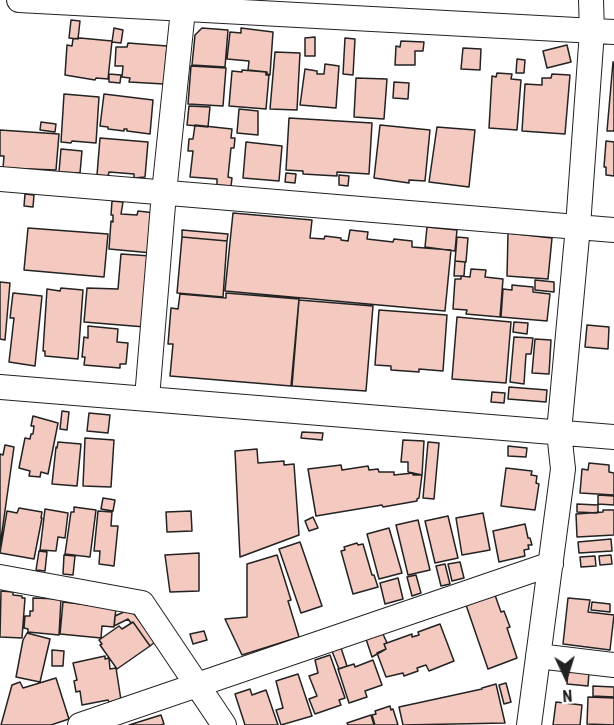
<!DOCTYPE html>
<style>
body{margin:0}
#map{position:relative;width:614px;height:725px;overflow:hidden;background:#fff;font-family:"Roboto Condensed",sans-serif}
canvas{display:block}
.north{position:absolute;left:536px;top:647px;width:60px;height:60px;-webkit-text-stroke:4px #fff;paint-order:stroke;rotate:176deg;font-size:16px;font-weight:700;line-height:24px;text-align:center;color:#222}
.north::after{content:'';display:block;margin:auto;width:21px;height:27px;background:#222;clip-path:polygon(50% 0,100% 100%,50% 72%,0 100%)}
</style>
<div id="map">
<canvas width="614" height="725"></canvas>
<div class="north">N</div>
</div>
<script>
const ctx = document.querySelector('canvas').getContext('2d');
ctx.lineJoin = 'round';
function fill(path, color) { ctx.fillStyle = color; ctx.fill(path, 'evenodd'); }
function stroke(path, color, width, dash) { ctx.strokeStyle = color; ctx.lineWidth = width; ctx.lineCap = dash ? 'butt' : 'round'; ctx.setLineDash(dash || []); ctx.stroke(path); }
const building = new Path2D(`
 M71,20L80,21L78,39L69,38Z
 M114,28L123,30L121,43L112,42Z
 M202,28L228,30L225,67L192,65L195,35Z
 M241,28L273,32L270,75L267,74V72L248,70L249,61L227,59L230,32L241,33Z
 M315,37V56H305V38Z
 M80,38L112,41L108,79L96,78L95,80L65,75L67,45L72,46L73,39Z
 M345,38L355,39L353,75L343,74Z
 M401,41L424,42L423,51H415V65H395L396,46L400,47Z
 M128,43L167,46L164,84L129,82L130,78L122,77L123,66H115L116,47H127Z
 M567,45L571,62L547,68L543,51Z
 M463,48L481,49L480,70L461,69Z
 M275,52L300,53L297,110L270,109Z
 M517,59L525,60L524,73H516Z
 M613,62H614V131H607Z
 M325,64L339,66L336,108L300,105L305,69L317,71V74H324Z
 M191,66L226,68L223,106L188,104Z
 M242,70L266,72V75H269L266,109L229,106L232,71L242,72Z
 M497,73L512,74L511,79L521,80L517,130L489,128L492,76L496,77Z
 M109,74L121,75L120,83L109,82Z
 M552,74L570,75L565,134L522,131L525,84L542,85V78H551Z
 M356,78L387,79L384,119L354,117Z
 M394,82L409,83L408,99L393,98Z
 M64,94L99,97L96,143L72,141L71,143L61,142Z
 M104,94L153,100L150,134L127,131V129H124V131L108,129V127L100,126Z
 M189,106L210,107L208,127L187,125Z
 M239,109L258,111V135L237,133Z
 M289,118L372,123L369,174L337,172V176L303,174V171L286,170Z
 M41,122L56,124L55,132L40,130Z
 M195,125L232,129L231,138H235L234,148H231L228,177L232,178L231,186L217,185V179L190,177L193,151H188L189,139H193Z
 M380,125L430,130L425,181L409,180V183L374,178Z
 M437,127L475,130L469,187L429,182Z
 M0,130L59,134L56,170L3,168L4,156H0Z
 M100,138L148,142L145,177L134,178V174L109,172L108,176L97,175Z
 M606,141L614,142V176L606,175V167H604Z
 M246,142L282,146L279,181L243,178Z
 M61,149L82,151L80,173L59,172Z
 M286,173L296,174L295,183L285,182Z
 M339,175L349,176L348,186L339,185Z
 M25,194L34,195L33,207L24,206Z
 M112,201L123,202L121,214L137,215L138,211L155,213L152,253L109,249L111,221L113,222V215H111Z
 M233,213L312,220L310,238L324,239L325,236L341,238V240L348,241L350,230L368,232L367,239L393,242L394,239L412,241V247L451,250L445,311L225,291Z
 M427,227L457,230L455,251L425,247Z
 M28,228L108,234L104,277L24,270Z
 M182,230L228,234L227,241L182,237Z
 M508,233L552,238L548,279L507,276Z
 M182,237L227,241L223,297L177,293Z
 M457,237L468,238L466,262L455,261Z
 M121,254L151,256L145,327L84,322L87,288L118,289Z
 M455,261L465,262L464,276H454Z
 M471,269L486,270L485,277L503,279L500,317L466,314L467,310L453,309L455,279H461V276L470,277Z
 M535,280L554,282V292L535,290Z
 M0,282L10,283L5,340L0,339Z
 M512,285L533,287V292L550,294L547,321L501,317L503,289L512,290Z
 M61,288L83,290L78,359L45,356V351H43L47,289L60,291Z
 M13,293L42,296L35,366L9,362L14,318H10Z
 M226,293L299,299L291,386L170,376L173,344H168L171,308L178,309L180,294L226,298Z
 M299,300L373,306L366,391L292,386Z
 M379,310L447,315L443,371L419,369V372L391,370V366L375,365Z
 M457,317L511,322L506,383L452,379Z
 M514,322L528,323L527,334L513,332Z
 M587,325L609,327L608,349L585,347Z
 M88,326L118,329L117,342L128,343L126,364H120V368L84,365L85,357H82L84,337L88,338Z
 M514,337L533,338L531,354H526L524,384L510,382Z
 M535,339L551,340L549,374L532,373Z
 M509,387L547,390L546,402L508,399Z
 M492,392L505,393L504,403L491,402Z
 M62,411L69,412L67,430L60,429Z
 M89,413L110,415L108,433L87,431Z
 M33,416L58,423L48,474L41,472L40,477L29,476L30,471L19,468L25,438L30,439L31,434H33L34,426H31Z
 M302,432L323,433L322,440L301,438Z
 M85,438L114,440L111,487L83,486Z
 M403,440L424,441L422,475L408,472V462H401Z
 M58,442L81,444L77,486L52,484L56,447L57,448Z
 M428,442L439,443L434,499L423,498Z
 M5,445L14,447L0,546V454L3,455Z
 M508,446L527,448L526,457L508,456Z
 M257,449L258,463L284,461V465L294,464L299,535L240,557L235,451Z
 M589,463L609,465V472L614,473V495L580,493L582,469L588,470Z
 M341,465L342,470L368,466L369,470L378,469L379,472H394V475L413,473V475H422L419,498L417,499V501L383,507L382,505L316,516L308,469Z
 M506,468L532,471L531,475L537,476L536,483L539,484L535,510L501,506Z
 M598,495L614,496V505L598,504Z
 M103,498L115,500L113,511L101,509Z
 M577,504L598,505V513L577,512Z
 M74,507L96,510L90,557L65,554L71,512H74Z
 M19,508L42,512L41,518H42L34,559L0,553L7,511L17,513Z
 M45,509L68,513L65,538L58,537L56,551L40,550Z
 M603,510H614V535L577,537L576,514L603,512Z
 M98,511L112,512L111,526H118L114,566L99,564L100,551H94Z
 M191,511L192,531L167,532L166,512Z
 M483,513L490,550L462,555L456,518Z
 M448,516L458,558L435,563L425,521Z
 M313,517L318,528L309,531L305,521Z
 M418,520L430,570L408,575L396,525Z
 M525,524L528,538H530L532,545H528L529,549L524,550L525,556L499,562L493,531Z
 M389,528L402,573L379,579L367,534Z
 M611,539L612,551L579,553L578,542Z
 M300,542L322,606L301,613L279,549Z
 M357,543L358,545L363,544L372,575H374L378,587L353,594L341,551L345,550L344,547Z
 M39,551L47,552L45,571L36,570Z
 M199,553V591L170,592L165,555Z
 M64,555L75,556L73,575L63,574Z
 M277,555L291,600L288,601L299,637L242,655L225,619L247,617V564Z
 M611,555L612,564L600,565L599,556Z
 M595,556L596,566L581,567L580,557Z
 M460,562L464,578L452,581L448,564Z
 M445,564L450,584L441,586L436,566Z
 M416,575L421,593L412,596L407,577Z
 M398,578L403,599L385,604L380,583Z
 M1,591L13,592V595L22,596V598H25L22,638L0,637Z
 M495,595L501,612L504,611L510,627L507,628L517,658L488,669L466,605Z
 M33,598L61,599L59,635L28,632V629L24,628L25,616H30V611H33Z
 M568,598L590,600L588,612L614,615L610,650L563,644Z
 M63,602L116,608L114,627L102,626L101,638L60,634Z
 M592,602L610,604V612L591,610Z
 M128,610L135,615L155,642L150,646L133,622L131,623L128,619L114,626L115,616Z
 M133,622L150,646L117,669L100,645L102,644L99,640L119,626L122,629Z
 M440,624L454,661L429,671L426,665L417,668L418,671L404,676L403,673L386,677L377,653L386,649L384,644L412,634V637L419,635L418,632Z
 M204,631L207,640L193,644L190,634Z
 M27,633L50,639L40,682L16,677L23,640Z
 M383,634L387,643L384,644L386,649L372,657L366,639Z
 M341,648L347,666L339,669L332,651Z
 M52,650L64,651L63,666H52Z
 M330,655L345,698L339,700L341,705L315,714L309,699L317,696L309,676L318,673L315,660Z
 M105,656V659L109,658L110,669L116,668L121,700L109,702L108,700L82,705L80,691L76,692L74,681L77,680L73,663Z
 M373,660L382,685L365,691L367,697L349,703L338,669L354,664L355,667Z
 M568,670L589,672L588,686L567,684Z
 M298,674L312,716L281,725L276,710L283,708L276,681Z
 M56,678L69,719L51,725H1L12,685L20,682L23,688Z
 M506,683L511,702L504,704L499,685Z
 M496,684L505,723L403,725L399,707L482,689V688Z
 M593,686L614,687V697L593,696Z
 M250,689L252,695L266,690L278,725H245L235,694Z
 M588,697L614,698V725L587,724Z
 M556,702L582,705L580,725H553Z
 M390,706L391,710L393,709L398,725H375L372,715L376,714L375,711Z
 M161,715L164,724L161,725H129Z
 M371,715L374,725H348L347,723Z`);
const street = new Path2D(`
 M19,0L614,32
 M0,179L614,230
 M0,387L614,437
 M147,398L164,193L183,10
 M0,577L142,603L224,725
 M538,656L614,665
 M80,725L551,564
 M529,725L563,469L559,432L578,226L592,31L591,0`);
fill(building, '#f3c9c0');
stroke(building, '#222', 1.5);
stroke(street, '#222', 26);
stroke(street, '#fff', 24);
</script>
